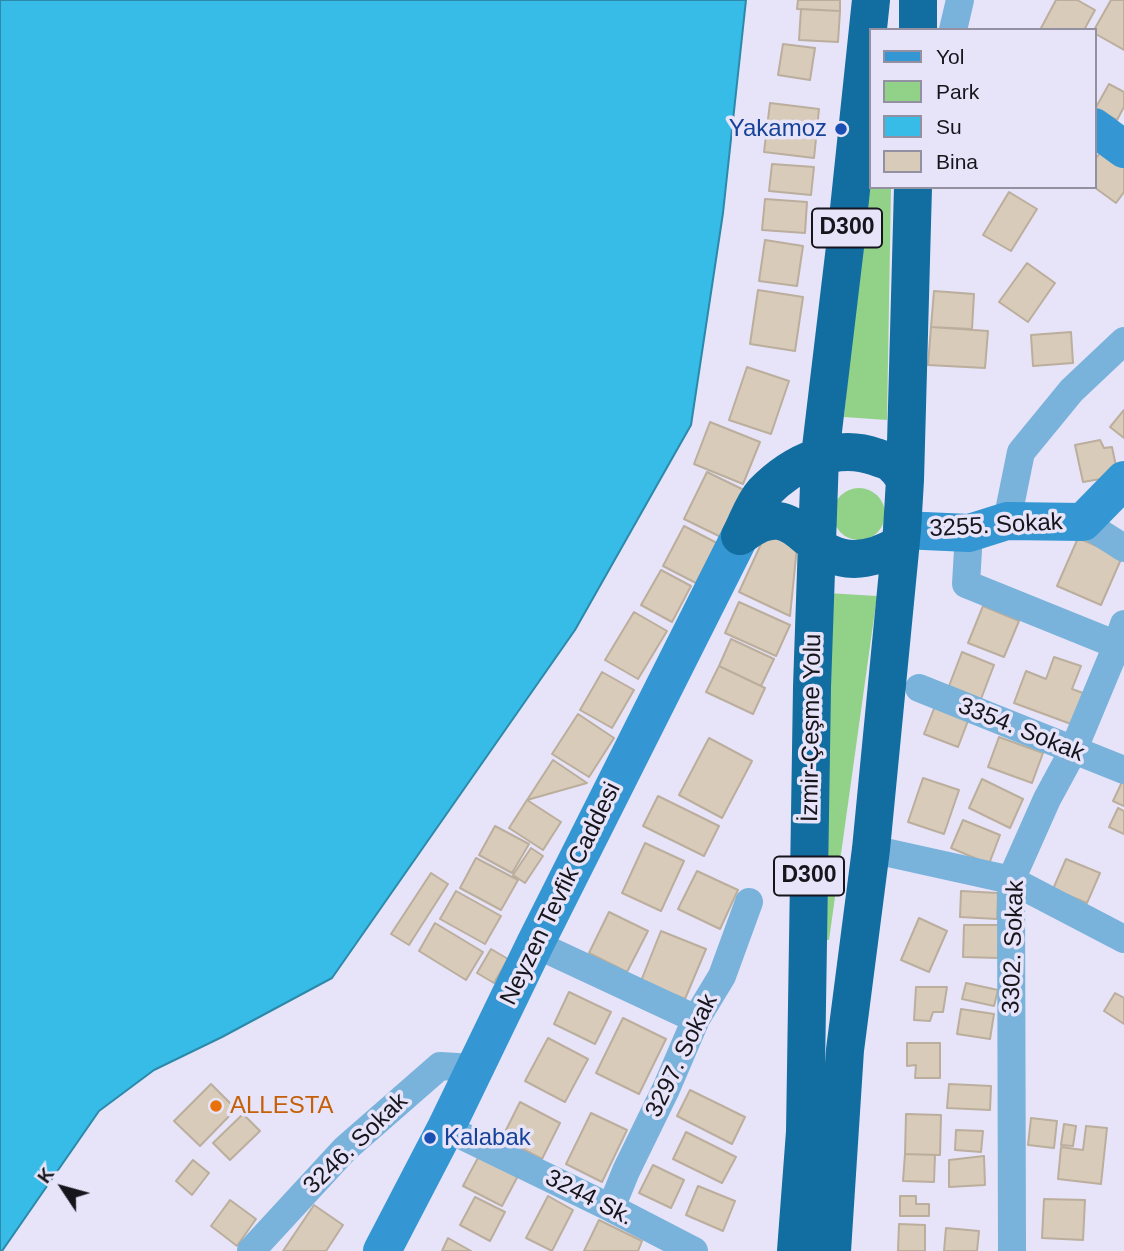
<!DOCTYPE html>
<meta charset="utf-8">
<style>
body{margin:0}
#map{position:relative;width:1124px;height:1251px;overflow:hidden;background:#e7e4f9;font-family:Arial,sans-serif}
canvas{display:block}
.legend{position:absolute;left:869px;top:28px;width:228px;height:161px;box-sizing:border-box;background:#e7e4f9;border:2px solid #9391a1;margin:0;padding:9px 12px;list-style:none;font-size:21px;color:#16151c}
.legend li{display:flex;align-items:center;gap:14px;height:35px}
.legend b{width:35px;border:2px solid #9391a1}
.north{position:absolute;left:28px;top:1153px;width:70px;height:70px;-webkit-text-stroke:5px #e7e4f9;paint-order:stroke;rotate:306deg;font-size:19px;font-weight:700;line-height:28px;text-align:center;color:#16151c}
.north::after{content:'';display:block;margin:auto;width:24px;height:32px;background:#16151c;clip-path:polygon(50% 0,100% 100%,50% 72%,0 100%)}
</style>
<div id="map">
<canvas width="1124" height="1251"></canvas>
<ul class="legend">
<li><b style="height:9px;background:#3496d2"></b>Yol</li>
<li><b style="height:19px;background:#92d188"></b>Park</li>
<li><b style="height:19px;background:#37bbe7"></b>Su</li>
<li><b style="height:19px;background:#d8cbb9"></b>Bina</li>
</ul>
<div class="north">K</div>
</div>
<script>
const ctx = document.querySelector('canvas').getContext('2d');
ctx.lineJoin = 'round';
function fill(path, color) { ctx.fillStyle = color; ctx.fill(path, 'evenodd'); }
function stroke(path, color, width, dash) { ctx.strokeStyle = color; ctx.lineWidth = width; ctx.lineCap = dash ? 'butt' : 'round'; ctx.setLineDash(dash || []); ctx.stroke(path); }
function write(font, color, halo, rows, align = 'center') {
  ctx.font = font + ' Arial,sans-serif'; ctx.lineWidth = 7; ctx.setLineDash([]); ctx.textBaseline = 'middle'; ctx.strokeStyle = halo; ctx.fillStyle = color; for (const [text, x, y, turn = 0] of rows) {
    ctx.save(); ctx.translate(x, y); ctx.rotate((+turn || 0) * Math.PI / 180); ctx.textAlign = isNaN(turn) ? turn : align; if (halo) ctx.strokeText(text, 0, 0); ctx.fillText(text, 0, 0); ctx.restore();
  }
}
const green = new Path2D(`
 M870,149V187H891L887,420L844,417Z
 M833 514a26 26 0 1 1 52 0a26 26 0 1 1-52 0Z
 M827,593L877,596L829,940L820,939Z`);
const water = new Path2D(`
 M0,0H746L723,213L691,425L575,630L332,978L222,1037L154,1070L99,1111L2,1251H0Z`);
const building = new Path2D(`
 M798,0H840V11L797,9Z
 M1056,0H1077L1095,10L1084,30H1040Z
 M1111,0H1124V50L1094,33V30Z
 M801,9L840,11L838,42L799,40Z
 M783,44L815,48L810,80L778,75Z
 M1109,84L1124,92V107L1117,120L1095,109Z
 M770,103L819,109L814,158L764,152Z
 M1102,150L1124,165V192L1116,203L1094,187V161Z
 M772,164L814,167L811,195L769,191Z
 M1009,192L1037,209L1011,251L983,235Z
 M765,199L807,202L805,233L762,230Z
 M765,240L803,246L797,286L759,281Z
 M1027,263L1055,283L1028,322L999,302Z
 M758,290L803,297L795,351L750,344Z
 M934,291L974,294L972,329L931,327Z
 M931,327L988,331L985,368L928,365Z
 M1071,332L1073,363L1033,366L1031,335Z
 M747,367L789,381L771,434L729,420Z
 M1124,410V438L1110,427Z
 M710,422L760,442L743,484L694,464Z
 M1100,440L1104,448L1112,447L1118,476L1083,482L1075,445Z
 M707,472L746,491L723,538L684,519Z
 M684,526L717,543L696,583L663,566Z
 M767,531L797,547L790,616L739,592Z
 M1078,538L1122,557L1101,605L1057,586Z
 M661,570L691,586L672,622L641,605Z
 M739,602L790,625L776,656L725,633Z
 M983,606L1019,621L1004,657L968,643Z
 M634,612L667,631L638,679L605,660Z
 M731,639L774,659L761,686L719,666Z
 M962,652L994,665L981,699L949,686Z
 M1054,657L1081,666L1072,689L1083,693L1071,724L1014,703L1026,671L1046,679Z
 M719,666L765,688L753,714L706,692Z
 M602,672L634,690L612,728L580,710Z
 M937,701L971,713L958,747L924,734Z
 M578,714L614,738L589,777L552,754Z
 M999,737L1043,753L1032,783L988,767Z
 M709,738L752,761L722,818L679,795Z
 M553,760L587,783L527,800Z
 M923,778L959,790L944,834L908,822Z
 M982,779L1023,799L1010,828L969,808Z
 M1122,782L1124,783V806L1113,801Z
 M658,796L719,826L704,856L643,826Z
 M527,800L561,822L543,850L509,828Z
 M1118,808L1124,811V834L1109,827Z
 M963,820L1000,835L989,864L951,848Z
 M495,826L529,844L512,873L479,855Z
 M645,843L684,861L661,911L622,893Z
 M531,848L543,856L525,883L513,875Z
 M476,858L518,880L501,910L460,888Z
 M1066,859L1100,873L1087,903L1053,889Z
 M697,871L738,890L720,929L678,909Z
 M431,873L448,884L409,945L391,934Z
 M456,891L501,916L485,944L440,919Z
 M961,891L998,893L997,919L960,917Z
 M609,912L648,931L627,972L589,953Z
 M919,918L947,931L929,972L901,960Z
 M435,923L483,952L466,980L419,951Z
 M964,925H999L998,958L963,957Z
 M661,931L706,949L685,999L641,981Z
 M491,949L508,959L494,983L477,973Z
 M966,983L998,990L994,1006L962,999Z
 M916,987H947L943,1012H933L930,1021L914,1020Z
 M569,992L611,1012L595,1044L554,1024Z
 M1115,993L1124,998V1024L1104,1011Z
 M961,1009L994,1014L990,1039L957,1034Z
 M623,1018L666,1039L639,1094L596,1073Z
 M548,1038L588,1059L565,1102L525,1081Z
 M907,1043H940V1078H915L916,1065L907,1066Z
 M211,1084L236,1109L200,1146L174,1121Z
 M949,1084L991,1086L990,1110L947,1108Z
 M690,1090L745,1117L732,1144L677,1116Z
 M520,1102L560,1123L542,1159L502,1138Z
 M591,1113L627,1130L602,1182L566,1164Z
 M243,1114L260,1131L230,1160L213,1143Z
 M906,1114L941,1115L940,1155L905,1154Z
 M1031,1118L1057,1121L1054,1148L1028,1145Z
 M1064,1124L1076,1126L1073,1146L1061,1145Z
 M1086,1126L1107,1128L1101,1184L1058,1179L1061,1147L1083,1150Z
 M956,1130L983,1131L981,1152L955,1150Z
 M686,1132L736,1157L722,1183L673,1159Z
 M480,1154L519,1174L502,1206L463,1186Z
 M905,1154L935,1155L934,1182L903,1181Z
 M984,1156L985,1185L949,1187V1160Z
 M193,1160L209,1173L192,1195L176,1181Z
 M653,1165L684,1180L671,1208L639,1193Z
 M698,1186L735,1201L723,1231L686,1215Z
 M548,1196L573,1210L552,1251L526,1238Z
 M900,1196H916V1204H929V1216H900Z
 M475,1197L505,1212L490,1241L460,1225Z
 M1044,1199L1085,1200L1083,1240L1042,1238Z
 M230,1200L256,1219L237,1246L211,1226Z
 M314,1205L343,1225L326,1251H283Z
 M599,1220L642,1241L638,1251H584Z
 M899,1224L925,1225V1251H898Z
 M946,1228L979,1231L977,1251H944Z
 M448,1238L471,1251H442Z`);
const street = new Path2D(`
 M953,30L960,0
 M1007,521L1021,452L1071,391L1124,341
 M1083,522L1124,548
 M969,533L966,584L1117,645
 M919,688L1124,770
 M871,849L1011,880L1124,939
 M535,944L696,1019
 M446,1128L611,1208L694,1251
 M611,1208L626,1171L666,1089L696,1019L722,976L749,902
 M251,1251L345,1149L440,1066L474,1068
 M1012,1251L1011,880L1047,799L1073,751L1117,645L1124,624`);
const secondary = new Path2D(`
 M1094,127L1124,149
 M902,530L969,533L1007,521L1083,522L1124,480
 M382,1251L446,1128L535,944L740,536`);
const highway = new Path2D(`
 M918,0V30
 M740,536C747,523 753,504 763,493C792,463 835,442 876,457C882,459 891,462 895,467C899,470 902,476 905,480
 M740,536C752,528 763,519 779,521C788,522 800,531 807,537C814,542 821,549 829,553C853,565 879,557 900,544
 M796,1251L805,1132L812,687L820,456L845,247L871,0
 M832,1251L845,1050L871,849L902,530L905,480L913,187`);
const markers = [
 [841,129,7,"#1a4fb4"],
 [216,1106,7,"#e8710a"],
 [430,1138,7,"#1a4fb4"]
];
const shields = [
 [847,228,70],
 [809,876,70]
];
const shieldNames = [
 ["D300",847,228],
 ["D300",809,876]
];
const transitNames = [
 ["Yakamoz",827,129],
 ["Kalabak",444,1138,"left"]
];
const streetNames = [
 ["3255. Sokak",996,526,-3],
 ["İzmir-Çeşme Yolu",812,728,-89],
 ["3354. Sokak",1021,730,22],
 ["Neyzen Tevfik Caddesi",561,894,-64],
 ["3302. Sokak",1014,947,-88],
 ["3297. Sokak",682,1056,-64],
 ["3246. Sokak",356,1144,-44],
 ["3244 Sk.",589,1198,27]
];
const foodNames = [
 ["ALLESTA",230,1106]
];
fill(green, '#92d188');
fill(water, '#37bbe7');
stroke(water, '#2d89aa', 2);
fill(building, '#d8cbb9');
stroke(building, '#bbae9d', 2);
stroke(street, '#79b2db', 28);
stroke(secondary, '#3496d2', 38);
stroke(highway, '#126da0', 38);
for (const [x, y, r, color] of markers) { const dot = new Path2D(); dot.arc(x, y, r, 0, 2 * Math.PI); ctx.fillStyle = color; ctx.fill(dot); stroke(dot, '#e7e4f9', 2.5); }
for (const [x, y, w] of shields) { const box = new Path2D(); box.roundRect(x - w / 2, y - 19.5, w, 39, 5); ctx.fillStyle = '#e7e4f9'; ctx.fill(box); stroke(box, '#16151c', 2); }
write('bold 23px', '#16151c', null, shieldNames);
write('24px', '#164399', '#e7e4f9', transitNames, 'right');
write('24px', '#16151c', '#e7e4f9', streetNames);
write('24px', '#c56008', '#e7e4f9', foodNames, 'left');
</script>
